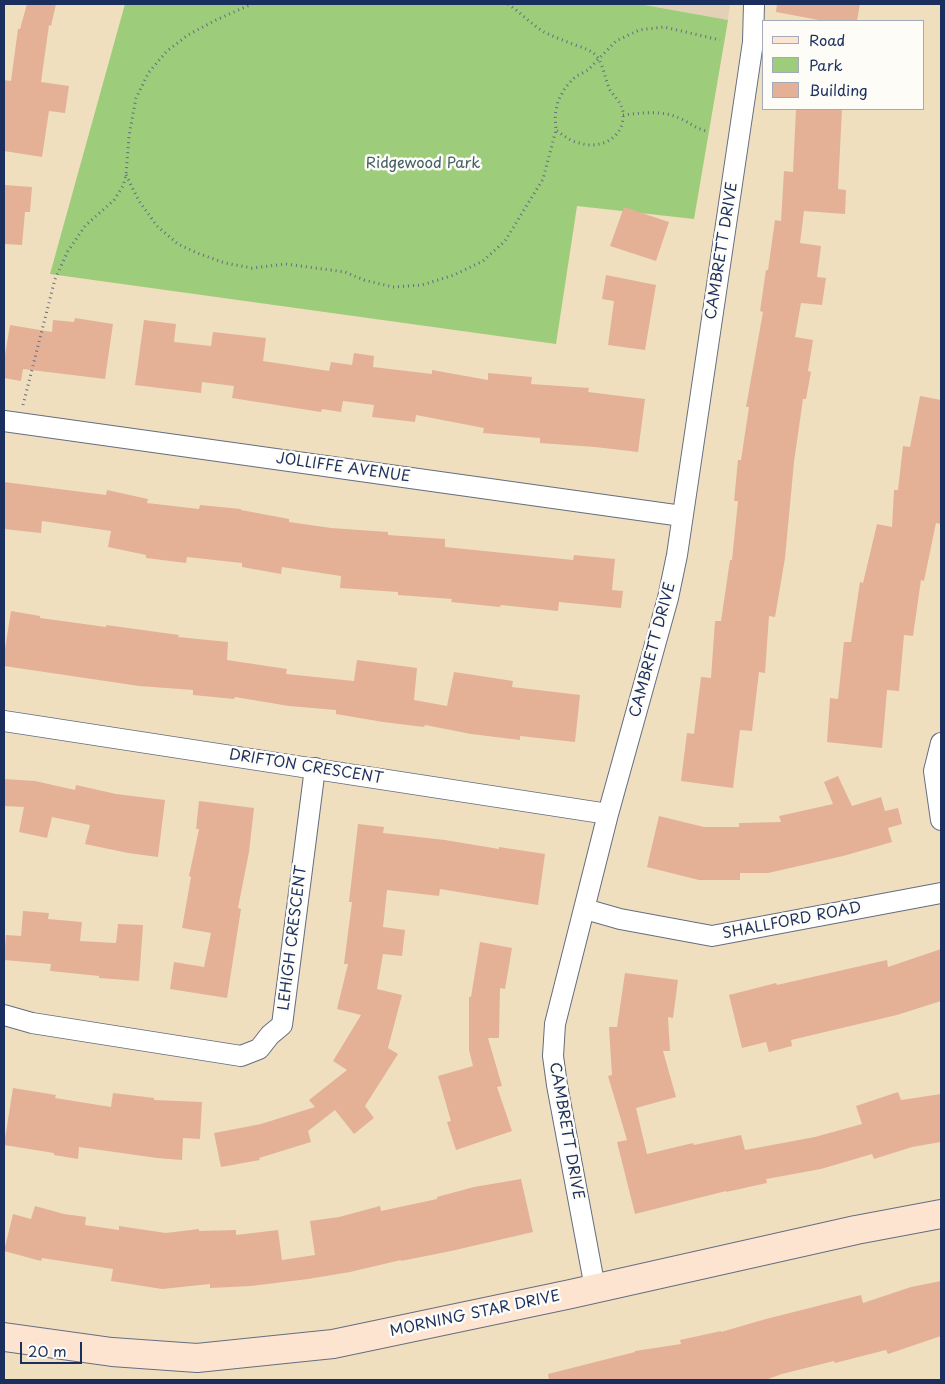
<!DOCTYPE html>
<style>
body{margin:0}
#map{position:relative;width:945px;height:1384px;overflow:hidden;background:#efdfbf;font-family:"Playpen Sans",sans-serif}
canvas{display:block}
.frame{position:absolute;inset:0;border:5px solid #1b2f5e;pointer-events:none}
.legend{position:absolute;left:762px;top:20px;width:162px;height:90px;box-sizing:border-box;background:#fdfcf7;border:1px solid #a3aaba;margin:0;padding:6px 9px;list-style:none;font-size:15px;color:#1b2f5e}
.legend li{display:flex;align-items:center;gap:10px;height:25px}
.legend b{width:25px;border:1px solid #a3aaba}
.scale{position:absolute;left:20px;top:1342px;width:62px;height:22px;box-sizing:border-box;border:2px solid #1b2f5e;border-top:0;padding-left:6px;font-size:15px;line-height:18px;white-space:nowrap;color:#1b2f5e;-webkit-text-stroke:4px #fdfcf7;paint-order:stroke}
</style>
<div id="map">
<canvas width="945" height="1384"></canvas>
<div class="frame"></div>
<ul class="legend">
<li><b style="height:6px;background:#fde4d1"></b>Road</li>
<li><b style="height:14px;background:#9dcc7a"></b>Park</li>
<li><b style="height:14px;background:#e4b197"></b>Building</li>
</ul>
<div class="scale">20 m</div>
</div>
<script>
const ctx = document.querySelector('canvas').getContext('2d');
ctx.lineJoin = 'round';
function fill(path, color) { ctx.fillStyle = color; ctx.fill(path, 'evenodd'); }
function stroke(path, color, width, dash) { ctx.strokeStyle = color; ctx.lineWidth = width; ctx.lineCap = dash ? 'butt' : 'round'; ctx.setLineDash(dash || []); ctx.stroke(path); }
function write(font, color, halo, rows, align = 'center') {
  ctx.font = font + ' "Playpen Sans",sans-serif'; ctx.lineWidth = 5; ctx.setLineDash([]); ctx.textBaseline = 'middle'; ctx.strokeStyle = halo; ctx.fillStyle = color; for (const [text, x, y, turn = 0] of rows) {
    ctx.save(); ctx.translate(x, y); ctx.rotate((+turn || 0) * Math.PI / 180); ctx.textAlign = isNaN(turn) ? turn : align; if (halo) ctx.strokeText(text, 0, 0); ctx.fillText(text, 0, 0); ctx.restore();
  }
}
const built = new Path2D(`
 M639,4H730L728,20Z`);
const green = new Path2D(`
 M125,4H639L728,20L694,219L577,206L556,344L50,274Z`);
const building = new Path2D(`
 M27,4H56L51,26L49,25L41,82L69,86L65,113L49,111L42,157L4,151V80L11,81L18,29H20Z
 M777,4H860L857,21H824L776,12Z
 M796,109H842L838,189L846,190L845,214L804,211L800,243L821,246L817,277L826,278L822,305L801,303L795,337L813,340L808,371L811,372L806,399H803L794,462L785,558L775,617L769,616L765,673L759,672L752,731L740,730L733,788L681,781L687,733L694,734L701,677L711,678L715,621H721L730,560H732L738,501H734L738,460H741L749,407H746L763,312L760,311L766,270H768L775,220L781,221L784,171L793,172Z
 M4,185L32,187L30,212H25L22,245L4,244Z
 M624,207L669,222L656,261L610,246Z
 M606,275L656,285L645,350L608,345L614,301L602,299Z
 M75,318L113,324L105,379L23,369L21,381L4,378V355H5L10,325L52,332L53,320L74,322Z
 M144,320L176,324L174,342L211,346L213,332L266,338L263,361L329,371L331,362L352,365L354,353L374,356L373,367L432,374V370L488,380V373L532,377L531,384L589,388L588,392L645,399L638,452L595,447L540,443V438L483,433L484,428L416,415L415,422L372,417L374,405L343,401L341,412L322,409L321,412L232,398L234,386L202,382L201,393L135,385Z
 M920,396L941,400V524L936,523L924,581L921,580L913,636L904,635L899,691L887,690L882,748L827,742L830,698L838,699L844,642H851L860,582L863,583L877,524L892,527L894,490H898L903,446L910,447Z
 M4,482L106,495L107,490L148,499L147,503L199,509L200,505L241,509V510L289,519V522L331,528L388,532V535L445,539V547L573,560L574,555L615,559L612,590L623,591L621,608L559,602L558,611L501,605L500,607L451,602L452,599L398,595V592L340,588L341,576L282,567L281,574L242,567V563L187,557L186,563L146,558V555L108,547L111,531L42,521L41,533L4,529Z
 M11,611L40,616V618L106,627V625L179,635L178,637L228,642L227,660L287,669L286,674L354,681L357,660L417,668L414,700L447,706L454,672L513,681L512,687L580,695L575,742L520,736V740L471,734L425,725L424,727L383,722L336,714V710L289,706L235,697L234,699L193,695V690L139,686L4,666V655Z
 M838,776L852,806L881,797L885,811L898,808L902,824L888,828L892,842L843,856L768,873H740V880H699L647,867L659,816L704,827H739V823L781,822L779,816L833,804L824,782Z
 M4,779L35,781L75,790L76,785L116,794L165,800L158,857L128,853L85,844L90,825L52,817L47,838L19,832L24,807L4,806Z
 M199,801L254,808L249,852L238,908L241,909L227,998L170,989L174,962L204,967L211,933L182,928L191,877L189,876L199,829H196Z
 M358,824L384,827L383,833L445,840L499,849V847L545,854L538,905L440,889L439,896L387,890L383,927L405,930L402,956L383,954L377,989L402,995L388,1048L398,1054L365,1106L374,1118L354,1134L335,1110L308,1131L311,1142L259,1158L260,1160L221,1167L214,1133L261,1124L315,1107L309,1100L347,1070L333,1061L361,1015L337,1009L348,964H344L352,902H349Z
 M23,911L49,913L48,919L82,922L80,941L116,943L118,924L143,925L139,981L99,978V976L50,971L51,964L4,960L6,935L21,936Z
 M480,942L512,948L505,989L500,988L499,1038H488L502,1086L497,1087L512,1131L456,1150L447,1122L451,1121L438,1076L473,1066L469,1050V997H471Z
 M941,949V1001L897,1015L791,1040L792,1046L769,1052L766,1042L742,1048L729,995L776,983L777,985L887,960L888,967Z
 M625,973L678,980L673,1018L668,1017L670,1051H663L676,1097L636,1108L647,1154L693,1143L694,1145L741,1135L745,1150L815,1137L862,1124L856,1106L898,1092L901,1100L941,1094V1142L912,1147L874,1159L872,1154L821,1169L766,1179L767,1183L726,1192V1191L635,1214L617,1142L627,1140L608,1076L612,1075L609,1027H617Z
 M13,1088L56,1095L55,1098L111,1107L113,1093L154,1098V1100L202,1102L200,1139L183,1138L182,1160L157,1158L79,1147L78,1159L54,1155V1153L4,1145Z
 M521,1179L533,1232L451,1251L401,1261V1260L350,1272L308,1279L251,1286L210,1288V1284L162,1289L111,1281L113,1269L42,1258L41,1261L4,1251L13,1214L31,1219L35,1206L64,1214L86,1217L85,1225L119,1230V1226L166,1233L199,1229V1231L236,1230V1235L278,1230L282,1260L315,1255L310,1221L339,1217L380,1206L381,1211L437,1199V1197L474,1187Z
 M941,1281V1336L888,1354L886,1350L835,1363L834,1361L782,1374L765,1380H549L548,1374L635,1352V1351L681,1344L680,1340L721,1331V1332L766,1319L861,1295L863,1303L911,1287Z`);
const path = new Path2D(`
 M508,4C520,12 531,24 544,32C554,37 565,41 575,45C584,48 592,50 598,58C604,67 605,80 610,90C615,98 622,102 623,113C625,138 600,150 579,143C570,141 563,135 556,130
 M623,115C641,113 662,110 679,118C689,122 696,129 707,131
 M126,175L139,201L157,226L178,244L197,253L225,263L252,268L286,264L345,272L364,280L393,287L422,285L454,275L483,261L505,241L543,179L556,130L555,115L558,101L565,88L575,77L588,70L616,41L639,30L664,27L720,40
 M23,405L55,279L68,251L85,226L114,200L123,186L126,175L129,136L136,98L149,72L167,51L188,35L216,20L252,4`);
const street = new Path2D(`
 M4,421L682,516
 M4,721L608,814
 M941,743L934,771L941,820
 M585,909L620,919L712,936L941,893
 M4,1015L32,1023L241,1056L259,1049L270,1035L282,1025L315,768
 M595,1288L557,1085L553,1056L555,1024L608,814L668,598L677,555L753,42L754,4`);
const secondary = new Path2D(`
 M4,1337L112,1352L197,1358L333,1344L571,1294L856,1230L941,1214`);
const parkNames = [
 ["Ridgewood Park",423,164]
];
const streetNames = [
 ["CAMBRETT DRIVE",722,251,-81],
 ["JOLLIFFE AVENUE",343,468,8],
 ["CAMBRETT DRIVE",653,650,-75],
 ["DRIFTON CRESCENT",306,767,9],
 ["SHALLFORD ROAD",792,921,-11],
 ["LEHIGH CRESCENT",293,938,-83],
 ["CAMBRETT DRIVE",566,1131,80],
 ["MORNING STAR DRIVE",475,1314,-12]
];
fill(built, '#e2d1b6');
fill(green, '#9dcc7a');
fill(building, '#e4b197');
stroke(street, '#656d80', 22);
stroke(secondary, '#656d80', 30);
stroke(path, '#656d80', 3, [1, 4]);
stroke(street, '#fff', 20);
stroke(secondary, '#fde4d1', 28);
write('15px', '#425e66', '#fdfcf7', parkNames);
write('15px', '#1b2f5e', '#fdfcf7', streetNames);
</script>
